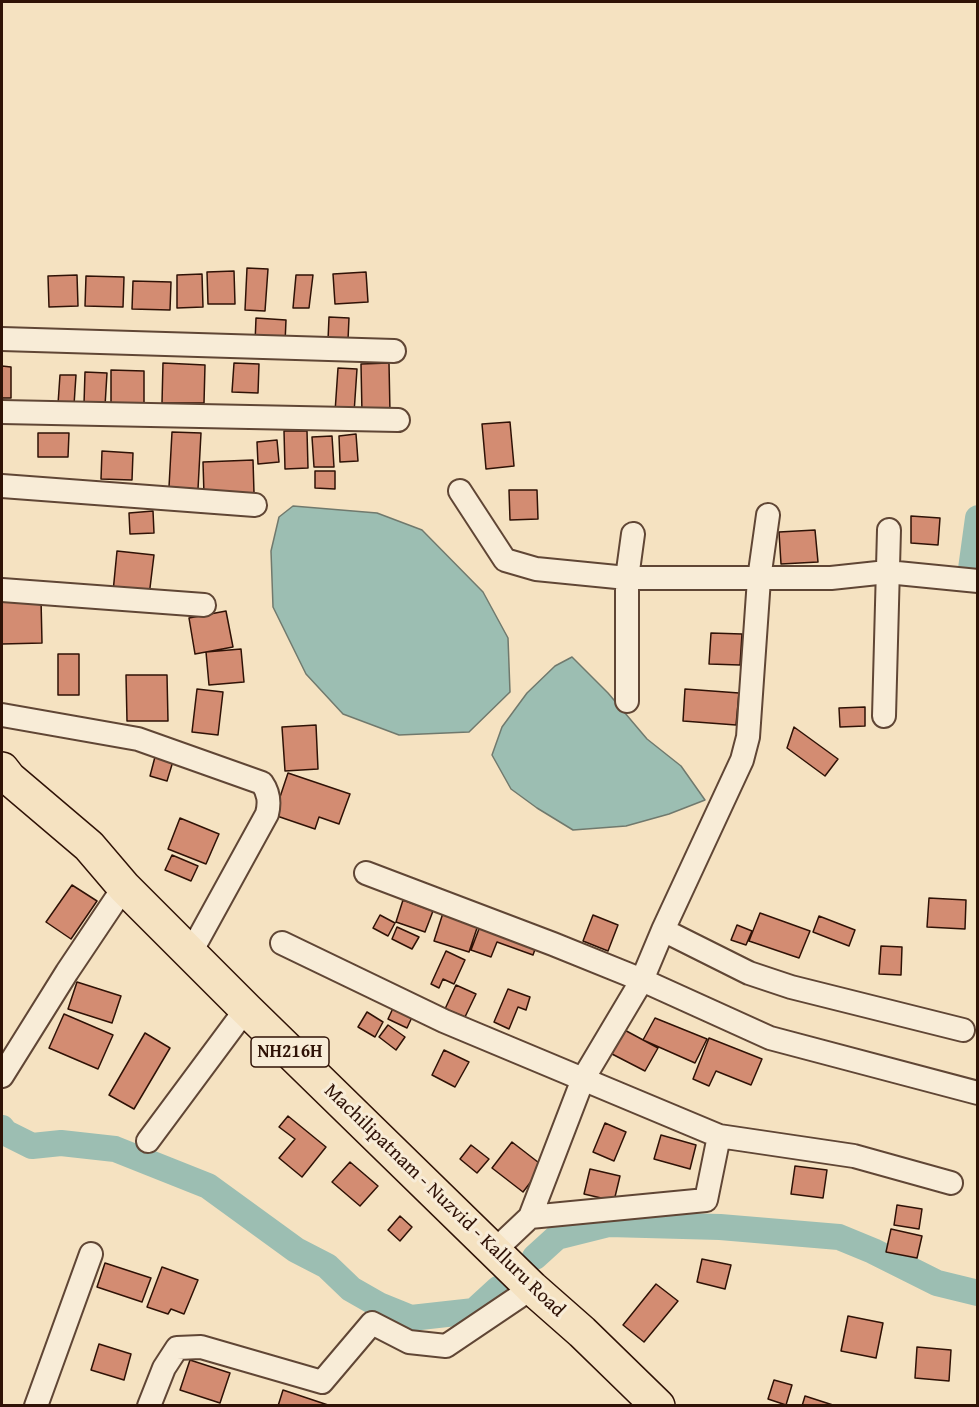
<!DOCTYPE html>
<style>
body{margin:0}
#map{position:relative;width:979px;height:1407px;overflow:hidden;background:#f5e2c1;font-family:"Gentium Book Plus",serif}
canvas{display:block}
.frame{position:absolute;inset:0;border:3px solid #2f1206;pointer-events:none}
</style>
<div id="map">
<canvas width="979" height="1407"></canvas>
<div class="frame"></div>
</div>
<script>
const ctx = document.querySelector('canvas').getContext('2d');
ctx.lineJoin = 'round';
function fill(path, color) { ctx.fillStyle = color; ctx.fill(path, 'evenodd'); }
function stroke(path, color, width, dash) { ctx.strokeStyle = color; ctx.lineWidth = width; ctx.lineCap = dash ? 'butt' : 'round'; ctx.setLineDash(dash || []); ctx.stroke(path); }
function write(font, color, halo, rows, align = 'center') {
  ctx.font = font + ' "Gentium Book Plus",serif'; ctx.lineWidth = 6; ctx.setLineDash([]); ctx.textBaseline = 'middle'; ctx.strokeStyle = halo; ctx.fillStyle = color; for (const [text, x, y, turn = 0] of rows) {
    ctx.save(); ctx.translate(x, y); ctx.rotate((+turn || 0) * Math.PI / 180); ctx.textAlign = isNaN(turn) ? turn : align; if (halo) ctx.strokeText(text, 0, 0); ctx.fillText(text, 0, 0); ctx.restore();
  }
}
const water = new Path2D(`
 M293,506L377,513L422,530L483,592L508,638L510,692L469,732L399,735L343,714L306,674L273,607L271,551L279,517Z
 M572,657L608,693L647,739L681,766L705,800L669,814L626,826L573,830L537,808L511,789L492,755L502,727L527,693L555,666Z`);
const canal = new Path2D(`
 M971,569L978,518
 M2,1128L6,1133L32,1146L61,1143L115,1149L208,1186L296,1250L327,1266L351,1289L379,1305L411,1318L474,1311L498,1289
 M535,1257L557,1237L609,1224L720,1227L839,1237L873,1251L937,1283L978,1293`);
const building = new Path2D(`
 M247,268L268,269L265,311L245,310Z
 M234,271L235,304H208L207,272Z
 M366,272L368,302L335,304L333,274Z
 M202,274L203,307L177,308V275Z
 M77,275L78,306L49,307L48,276Z
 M296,275H313L309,308H293Z
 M86,276L124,277L123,307L85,306Z
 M133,281L171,282L170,310L132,309Z
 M329,317L349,318L348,340H328Z
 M256,318L286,320L285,343H255Z
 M163,363L205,365L204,403H162Z
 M234,363L259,364L258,393L232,392Z
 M389,363L390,413L362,414L361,364Z
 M2,366L11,367V398H2Z
 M338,368L357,369L354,413L335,412Z
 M111,370L144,371V405H111Z
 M85,372L107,373L105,406L84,404Z
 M60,375H76L74,405L58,404Z
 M510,422L514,466L486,469L482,424Z
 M284,431H307L308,468L285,469Z
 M172,432L201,433L198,489L169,487Z
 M38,433H69L68,457H38Z
 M356,434L358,461L340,462L339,436Z
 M332,436L334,467H314L312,437Z
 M277,440L279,462L258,464L257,442Z
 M102,451L133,453L132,480L101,479Z
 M253,460L254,493L204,495L203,462Z
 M315,471H335V489L315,488Z
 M509,490H537L538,519L510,520Z
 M153,511L154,533L130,534L129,513Z
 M911,516L940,518L938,545L911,543Z
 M815,530L818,562L781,564L779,532Z
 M117,551L154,555L149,596L113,592Z
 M41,599L42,643L2,644V600Z
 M226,611L233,647L195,654L189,618Z
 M711,633L742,634L740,665L709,664Z
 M241,649L244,682L209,685L206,652Z
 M58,654H79V695H58Z
 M126,675H167L168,721H127Z
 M197,689L223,692L218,735L192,732Z
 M685,689L739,693L736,725L683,721Z
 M865,707V726L840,727L839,708Z
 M316,725L318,769L285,771L282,727Z
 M794,727L838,759L825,776L787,748Z
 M156,753L174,758L167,781L150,776Z
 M288,773L350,794L339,824L319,817L315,829L274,815Z
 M180,818L219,834L206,864L168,849Z
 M172,855L198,866L191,881L165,870Z
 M72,885L97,901L71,939L46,922Z
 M929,898L966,900L965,929L927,927Z
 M403,900L433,911L425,932L396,922Z
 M443,913L478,925L469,952L434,941Z
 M760,913L810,931L799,958L749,941Z
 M380,915L395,923L388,936L373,928Z
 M593,915L618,925L608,951L583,941Z
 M819,916L855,930L849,946L813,932Z
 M482,921L538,941L533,955L497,942L491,957L471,950Z
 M737,925L752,931L746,945L731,940Z
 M397,927L419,937L412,949L392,939Z
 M881,946L902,947L901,975L879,974Z
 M446,951L465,960L454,984L443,979L439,988L431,984Z
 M77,982L121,996L112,1023L68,1009Z
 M456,985L476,994L465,1017L445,1009Z
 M508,989L530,997L526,1010L518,1007L509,1029L494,1022Z
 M394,1006L413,1015L407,1028L388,1019Z
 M367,1012L383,1022L375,1037L358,1027Z
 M64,1014L113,1035L98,1069L49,1048Z
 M655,1018L707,1039L695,1063L643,1040Z
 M388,1025L405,1037L396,1050L379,1037Z
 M619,1027L658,1048L645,1071L612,1054L618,1041Z
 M145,1033L170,1048L134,1109L109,1095Z
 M709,1038L762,1059L751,1085L716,1071L709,1086L693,1079Z
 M444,1050L469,1062L455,1087L432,1075Z
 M288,1116L326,1147L302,1177L279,1158L295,1139L279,1127Z
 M605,1123L626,1132L614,1161L593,1152Z
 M661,1135L696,1145L690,1169L654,1159Z
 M512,1142L543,1166L523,1192L492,1168Z
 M471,1145L489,1159L477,1173L460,1159Z
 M350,1162L378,1186L360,1206L332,1182Z
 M795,1166L827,1170L823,1198L791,1194Z
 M590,1169L620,1176L614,1201L584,1194Z
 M897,1205L922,1209L919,1229L894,1225Z
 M400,1216L412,1227L400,1241L388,1230Z
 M891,1229L922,1236L917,1258L886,1252Z
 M702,1259L731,1265L725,1289L697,1282Z
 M105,1263L151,1278L142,1302L97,1287Z
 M162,1267L198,1280L184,1314L171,1309L168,1314L147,1307Z
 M656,1284L678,1301L644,1342L623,1325Z
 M848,1316L883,1323L876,1358L841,1351Z
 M99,1344L131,1354L124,1380L91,1370Z
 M917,1347L951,1350L949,1381L915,1378Z
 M190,1360L230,1373L220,1403L180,1390Z
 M774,1380L792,1385L786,1405L768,1399Z
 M283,1390L331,1406H278Z
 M805,1396L836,1406H802Z`);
const minor = new Path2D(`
 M2,339L394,351
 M2,412L398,420
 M2,486L255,505
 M460,491L505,560L536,569L627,578H831L887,572L978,581
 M2,590L204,605
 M627,701V578L633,534
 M2,715L138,739L262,783C269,793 270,802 267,814L190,954
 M884,716L889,530
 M366,873L553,944L642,980L770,1038L978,1093
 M663,930L749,973L791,987L963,1030
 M282,943L444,1021L719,1136L854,1156L951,1183
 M2,1076L67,972L124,887
 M148,1141L246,1009
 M530,1217L706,1200L719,1136
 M494,1251L530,1217L583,1079L642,980L663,930L742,760L748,737L759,579L768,515
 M36,1406L91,1254
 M149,1406L164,1368L177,1348L201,1347L322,1382L372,1323L409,1342L446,1346L532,1288`);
const trunk = new Path2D(`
 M2,769L9,778L89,846L124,887L246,1009L532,1288L582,1332L658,1406`);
const shields = [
 [290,1052,78]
];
const shieldNames = [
 ["NH216H",290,1052]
];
const streetNames = [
 ["Machilipatnam - Nuzvid - Kalluru Road",444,1201,44]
];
fill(water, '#9cbeb2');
stroke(water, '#70796d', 1.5);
stroke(canal, '#9cbeb2', 26);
fill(building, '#d38c72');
stroke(building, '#2f1206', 1.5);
stroke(minor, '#604635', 26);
stroke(trunk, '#2f1206', 36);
stroke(minor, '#f8ecd7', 22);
stroke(trunk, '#f5e2c1', 33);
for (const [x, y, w] of shields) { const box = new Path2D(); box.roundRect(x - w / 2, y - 15, w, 30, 4.5); ctx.fillStyle = '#f8ecd7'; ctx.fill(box); stroke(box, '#2f1206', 1.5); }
write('bold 18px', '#2f1206', null, shieldNames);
write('20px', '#2f1206', '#f8ecd7', streetNames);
</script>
